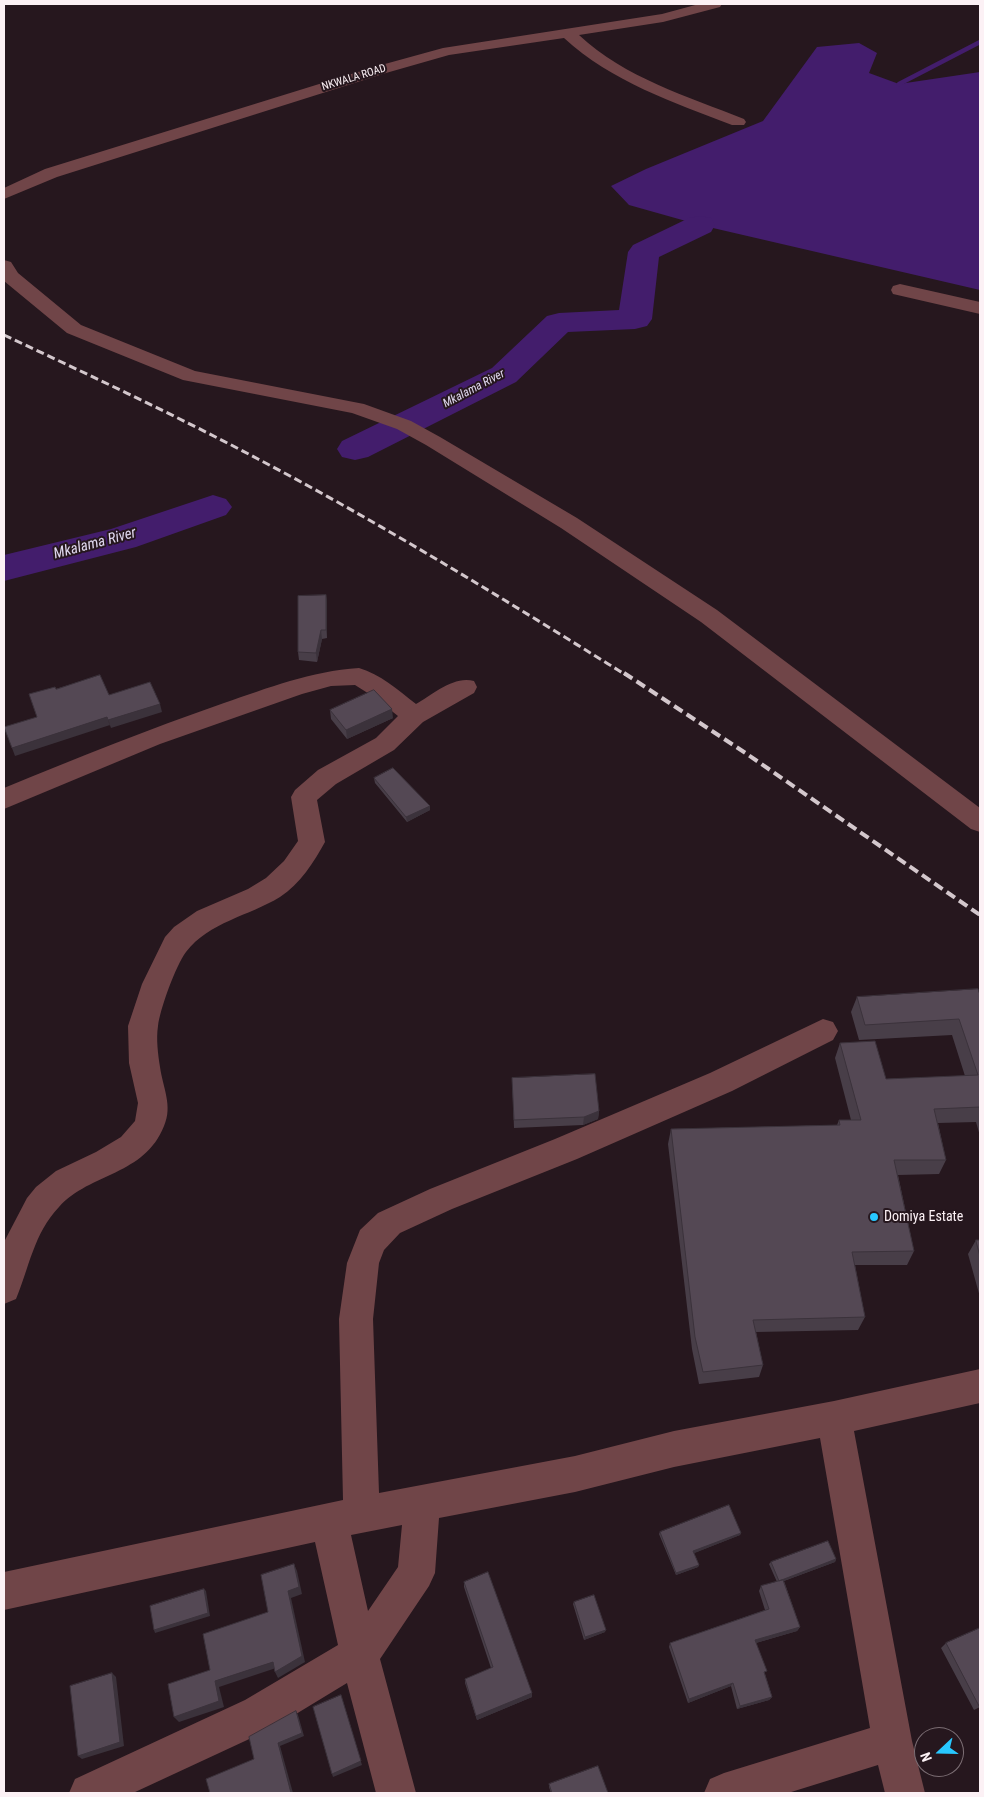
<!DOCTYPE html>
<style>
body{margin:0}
#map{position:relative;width:984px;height:1797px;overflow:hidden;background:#26171e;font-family:"Roboto Condensed",sans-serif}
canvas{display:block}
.frame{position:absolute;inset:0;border:5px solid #fcf1f5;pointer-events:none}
.north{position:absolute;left:914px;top:1727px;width:50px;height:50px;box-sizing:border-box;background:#26171e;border:1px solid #7c6e74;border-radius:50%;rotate:249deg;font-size:14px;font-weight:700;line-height:20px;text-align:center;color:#fcf1f5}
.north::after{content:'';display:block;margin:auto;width:18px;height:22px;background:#28c8ff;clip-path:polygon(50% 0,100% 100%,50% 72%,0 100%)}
</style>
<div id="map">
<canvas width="984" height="1797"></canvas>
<div class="frame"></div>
<div class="north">N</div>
</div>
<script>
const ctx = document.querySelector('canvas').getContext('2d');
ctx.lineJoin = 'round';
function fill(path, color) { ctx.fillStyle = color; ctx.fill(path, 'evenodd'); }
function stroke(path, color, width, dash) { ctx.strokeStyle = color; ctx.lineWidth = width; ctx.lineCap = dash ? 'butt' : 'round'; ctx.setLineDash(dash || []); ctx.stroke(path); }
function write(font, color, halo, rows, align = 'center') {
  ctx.font = font + ' "Roboto Condensed",sans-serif'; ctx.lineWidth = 4; ctx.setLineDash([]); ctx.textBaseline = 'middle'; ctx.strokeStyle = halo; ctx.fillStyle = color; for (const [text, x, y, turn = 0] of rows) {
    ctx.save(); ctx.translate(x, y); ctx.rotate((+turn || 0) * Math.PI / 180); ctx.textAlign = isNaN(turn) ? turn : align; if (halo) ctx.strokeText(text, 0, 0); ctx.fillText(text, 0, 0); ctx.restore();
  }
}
const water = new Path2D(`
 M859,43L877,53L869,73L899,84L980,72V290L700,225L629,205L611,186L646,169L763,121L817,47Z`);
const stream = new Path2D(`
 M899,84L980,42`);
const river = new Path2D(`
 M700,216L711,218L715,225L711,232L659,257L652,319L647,326L635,329L568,332L516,382L368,457L355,460L342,457L337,449L342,441L492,368L547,316L559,313L619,310L628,252L633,245L689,218Z
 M213,495L226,499L232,507L226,515L136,547L4,581V555L111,529Z`);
const minor = new Path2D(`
 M699,4H722L720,7L663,22L579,35C625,78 687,96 744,119L746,122L744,125H732C673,102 612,82 564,38L449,55L386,73L57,177L4,199V188L45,169L374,67L443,48L662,14Z
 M4,260L11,262L18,273L81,325L195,371L364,404L411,421L440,437L577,518L717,610L980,808V832L971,829L701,622L561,528L426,445L397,429L352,413L183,380L67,333L4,281Z
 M900,284L980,302V314L893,294L891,290L893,286Z
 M359,668C380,674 398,690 416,704C432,695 454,675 474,681L477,687L474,693L423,722L394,750L336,784L317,800L325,842C314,862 300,884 280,897C249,916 209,922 186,952C176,965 160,1009 158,1026C156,1039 158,1054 160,1067C163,1088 173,1106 164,1126C144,1176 91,1172 59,1207C34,1233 29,1268 16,1299L4,1304V1242L27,1198L36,1187L56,1171L96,1152L121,1137L135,1121L138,1103L129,1063L128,1026L142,984L165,937L174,927L197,911L248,889L266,878L284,861L298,841L291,797L295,790L318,770L376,738L398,716L374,697L355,685L331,686L302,694L160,744L4,809V788C77,758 149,729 224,703C268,688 311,671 359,668Z
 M823,1019L833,1022L838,1031L833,1040L732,1091L577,1159L452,1209L400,1233L384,1250L379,1263L373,1319L379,1493L575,1456L674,1431L834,1401L980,1369V1403L854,1431L912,1741L925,1793H885L878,1765L788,1793H704L710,1779L724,1773L870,1728L820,1438L674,1467L575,1492L439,1518L435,1573L429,1586L380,1659L416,1793H376L347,1683L273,1728L133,1793H69L75,1779L245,1700L338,1645L315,1542L4,1610V1572L343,1500L339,1319L347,1263L360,1230L378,1213L430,1189L555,1139L710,1073ZM402,1525L398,1567L368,1611L351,1535Z`);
const railFar1 = new Path2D(`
 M4,335C89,375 175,415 258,459C384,525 505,600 626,675`);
const rail = new Path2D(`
 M624,673L747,754L980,915`);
const wall = new Path2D(`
 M326,595L327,603V638L322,639L317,662L299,660L298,652Z
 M330,710L393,718L347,739L331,719Z
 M374,778L430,810L407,822L375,783Z
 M980,995V1136L976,1122L938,1123L946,1160L939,1174L898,1175L914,1251L907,1265H855L865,1317L858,1330L756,1332L763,1365L759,1377L699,1384L692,1349L668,1144L671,1129L837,1125L839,1120H851L835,1058L840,1043L886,1079L965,1076L952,1035L859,1040L851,1012L857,997Z
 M512,1078L599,1111L598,1119L583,1125L514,1128Z
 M976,1240H980V1297L968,1254Z
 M660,1532L741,1533L740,1535L694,1553L699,1565L698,1567L676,1575L659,1534Z
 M836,1559L835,1562L784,1581L800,1627L797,1631L756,1643L765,1674L772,1697L769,1700L737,1709L731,1686L688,1703L669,1647L670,1643L765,1610L759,1591L761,1586L777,1582L769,1564L771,1562Z
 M464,1582L532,1693V1697L477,1720L465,1683V1679L491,1668L464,1587Z
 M574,1602L605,1632L584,1640L573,1604Z
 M946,1643L980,1707L974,1710L941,1648Z
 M549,1784L608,1793H551L549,1787Z`);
const shadedWall = new Path2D(`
 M326,595L327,603V638L326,630Z
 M321,630L322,639L317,662L316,653Z
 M160,704L162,712L111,728L108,720Z
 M392,709L393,718L347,739L346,730Z
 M107,717L110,725L15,756L12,748Z
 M430,806V810L407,822L406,817Z
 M599,1111L598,1119L583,1125L584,1117Z
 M741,1533L740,1535L692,1554L693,1551Z
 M836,1559L835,1562L778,1583L779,1581Z
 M294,1564L297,1571L302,1594L291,1598L305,1662L278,1678L275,1672L288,1591Z
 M699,1565L698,1567L676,1575V1573Z
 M204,1589L206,1591L210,1616L155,1633L154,1630Z
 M800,1627L797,1631L752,1644L755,1640Z
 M606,1630L605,1632L584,1640L585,1637Z
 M273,1662L276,1668L219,1687L224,1707L179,1722L174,1717L215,1681Z
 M112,1673L116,1677L124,1746L82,1759L78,1756Z
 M733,1683L731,1686L688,1703L689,1699Z
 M532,1693V1697L477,1720L476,1716Z
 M341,1695L362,1765L333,1777L332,1774Z
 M772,1697L769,1700L737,1709L740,1706Z
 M296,1711L298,1715L304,1736L280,1746L293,1793H291L278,1743Z`);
const building = new Path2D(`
 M326,595V630H321L316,653L298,652V596Z
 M100,675L109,695L150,682L160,704L108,720L107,717L12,748L4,727L37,717L29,694L55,687L56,689Z
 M374,690L392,709L346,730L330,710Z
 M393,768L430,806L406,817L374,778Z
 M978,989L980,995V1107L934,1109L946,1160H894L914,1251L852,1252L865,1317L753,1320L763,1365L703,1372L695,1337L671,1129L840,1125L839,1120H861L840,1043L875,1041L886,1079L978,1075L959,1019L865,1025L857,997Z
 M595,1074L599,1111L584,1117L514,1120L512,1078Z
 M976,1240H980V1256Z
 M729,1505L741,1533L693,1551L699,1565L676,1573L660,1532Z
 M828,1541L836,1559L779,1581L771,1562Z
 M294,1564L299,1587L288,1591L302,1656L275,1672L273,1662L215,1681L219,1701L174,1717L168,1684L210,1670L203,1634L268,1612L261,1575Z
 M488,1572L532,1693L476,1716L465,1679L493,1667L464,1582Z
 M783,1580L800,1627L755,1640L767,1671L764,1672L772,1697L740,1706L733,1683L689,1699L670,1643L769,1609L761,1586Z
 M204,1589L208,1613L154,1630L150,1606Z
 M594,1595L606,1630L585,1637L574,1602Z
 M980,1628V1705L979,1706L946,1643Z
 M112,1673L120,1742L78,1756L70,1686Z
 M341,1695L361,1761L332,1774L313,1707Z
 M296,1711L302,1733L278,1743L291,1793H210L206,1779L254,1759L249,1737Z
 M598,1766L608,1793H552L549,1784Z`);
const markers = [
 [874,1217,5,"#28c8ff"]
];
const farStreetnames = [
 ["NKWALA ROAD",354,78,-17]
];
const farWaternames = [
 ["Mkalama River",474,389,-28]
];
const poiNames = [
 ["Domiya Estate",884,1217]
];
const waterNames = [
 ["Mkalama River",95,544,-15]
];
fill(water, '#431d6c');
stroke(stream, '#431d6c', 4.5);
fill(river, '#431d6c');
fill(minor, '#704548');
stroke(railFar1, '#d3c7cc', 3, [8, 4]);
stroke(rail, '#d3c7cc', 4, [10, 5]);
fill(wall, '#483e48');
fill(shadedWall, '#3b323b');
fill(building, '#544854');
stroke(building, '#3b323b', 1);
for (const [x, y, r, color] of markers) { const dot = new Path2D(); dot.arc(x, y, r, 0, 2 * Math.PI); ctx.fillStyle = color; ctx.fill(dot); stroke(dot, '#26171e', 2); }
write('11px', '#fcf1f5', '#26171e', farStreetnames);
write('italic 12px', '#e0d8ef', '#26171e', farWaternames);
write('14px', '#fcf1f5', '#26171e', poiNames, 'left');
write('italic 15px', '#e0d8ef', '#26171e', waterNames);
</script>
